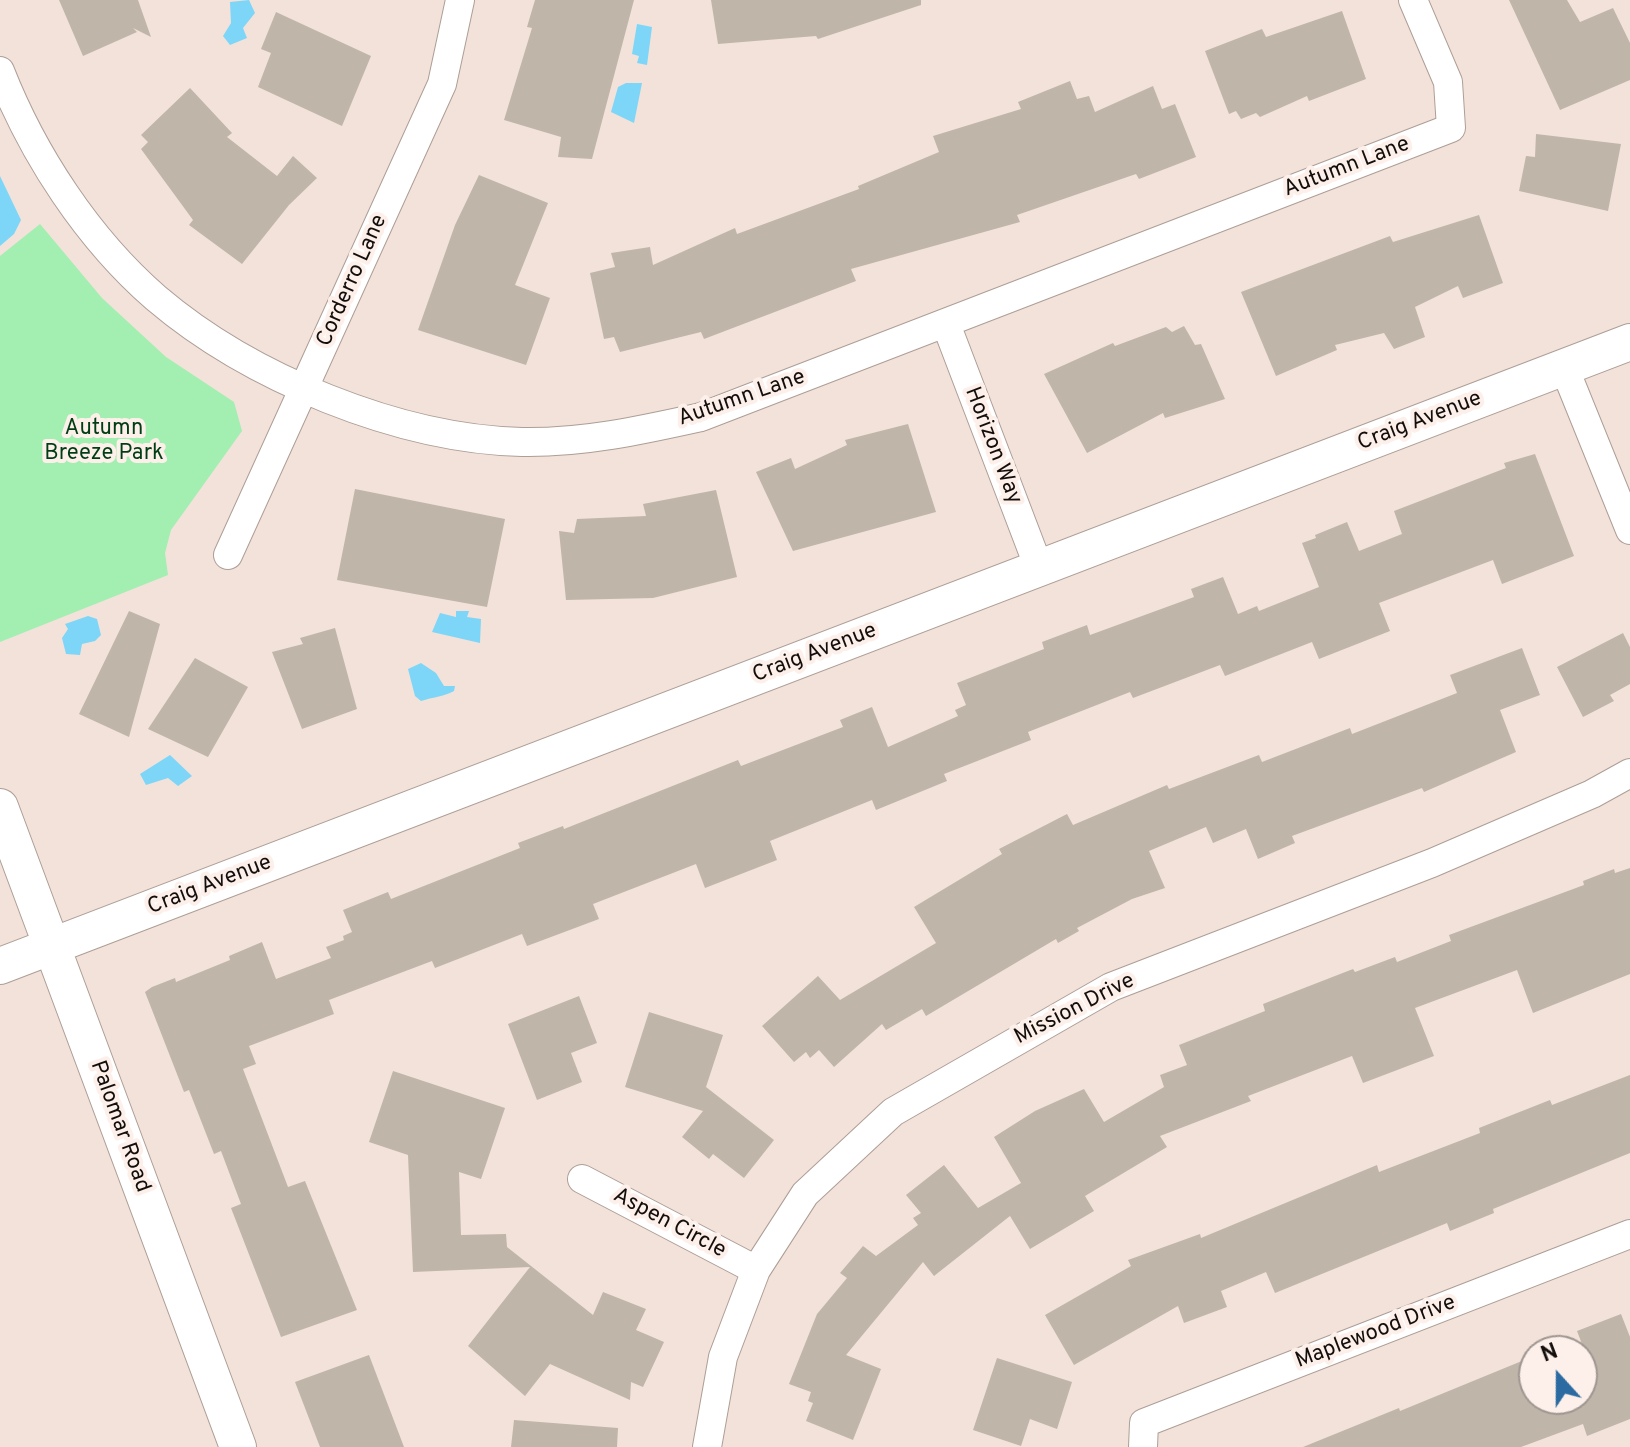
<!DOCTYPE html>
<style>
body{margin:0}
#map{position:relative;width:1630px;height:1447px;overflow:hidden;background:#f2e2da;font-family:Overpass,sans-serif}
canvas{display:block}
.north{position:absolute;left:1518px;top:1335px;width:80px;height:80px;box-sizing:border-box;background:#fdf0ea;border:2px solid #9f9691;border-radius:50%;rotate:339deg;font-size:22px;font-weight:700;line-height:32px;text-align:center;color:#130e0b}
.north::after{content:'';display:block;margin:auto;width:28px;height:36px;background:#2b6ba1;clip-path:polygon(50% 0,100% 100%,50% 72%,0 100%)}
</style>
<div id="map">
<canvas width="1630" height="1447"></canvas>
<div class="north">N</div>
</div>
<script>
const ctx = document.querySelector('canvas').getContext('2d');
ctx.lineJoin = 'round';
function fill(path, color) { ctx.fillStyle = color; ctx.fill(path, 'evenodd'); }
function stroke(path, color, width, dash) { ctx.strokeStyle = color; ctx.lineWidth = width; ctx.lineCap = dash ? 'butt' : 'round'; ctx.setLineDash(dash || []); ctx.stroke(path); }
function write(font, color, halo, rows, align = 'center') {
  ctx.font = font + ' Overpass,sans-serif'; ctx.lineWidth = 8; ctx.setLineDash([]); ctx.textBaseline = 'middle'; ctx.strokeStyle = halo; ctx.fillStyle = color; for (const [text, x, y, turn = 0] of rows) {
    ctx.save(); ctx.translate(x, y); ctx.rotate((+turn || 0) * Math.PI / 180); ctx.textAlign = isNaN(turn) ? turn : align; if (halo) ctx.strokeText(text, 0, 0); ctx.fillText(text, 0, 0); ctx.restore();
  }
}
const green = new Path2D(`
 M40,224L102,298L166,357L234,402L242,431L171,530L165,553L168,575L0,642V256Z`);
const water = new Path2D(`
 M249,0L255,13L243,28L247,38L230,45L223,36L231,23L230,2Z
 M637,24L652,27L647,65L637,63L639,56L632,54Z
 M626,83H642L634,123L611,112L618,87Z
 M0,176L21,220L14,234L0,246Z
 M456,611H469L467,617L481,619L480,643L432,632L440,613L456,617Z
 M88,616L97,619L101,635L95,641L82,644L80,655L66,654L62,638L68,629L65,624Z
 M421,663L436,673L444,686H455L454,691C443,697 433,697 421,701L415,696L408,669Z
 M170,755L192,776L178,786L168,778L146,785L140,774Z`);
const building = new Path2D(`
 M59,0H138L151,37L133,28L137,32L83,56Z
 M535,0H634L592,159L558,157L561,137L504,120L532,28L527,27Z
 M711,0H921V5L818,39L816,36L718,44Z
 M1509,0H1567L1580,22L1613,8L1630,43V80L1560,110Z
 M1342,11L1366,79L1309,101L1307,96L1260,117L1256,113L1241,119L1236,111L1229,114L1205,51L1262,29L1266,37Z
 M276,12L371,56L342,126L258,87L271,53L261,49Z
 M1070,81L1077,99L1089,96L1095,112L1153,86L1162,109L1175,104L1196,157L1139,179L1136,174L1017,215L1020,222L851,269L856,281L704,339L701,332L620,352L614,337L604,339L590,273L615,267L611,253L650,247L653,265L735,228L737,234L859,189L858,186L939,152L933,136L1021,109L1018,102Z
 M190,88L232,133L227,137L277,176L293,156L317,178L289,205L242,264L189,225L193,220L141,149L148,142L141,135Z
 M1536,134L1621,144L1608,211L1519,191L1526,156L1535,157Z
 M479,175L548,203L515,285L550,298L526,365L418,330L455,225Z
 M1479,215L1503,283L1463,298L1458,286L1415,307L1425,337L1394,349L1384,333L1335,345L1337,350L1276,376L1241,292L1390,236L1393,242Z
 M1184,326L1195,345L1201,344L1225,399L1165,418L1163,413L1087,453L1044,374L1113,343L1115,346L1166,327L1172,332Z
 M908,424L936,512L793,551L756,472L791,458L795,469L847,445L845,440Z
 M1535,454L1574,556L1502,584L1493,560L1379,603L1390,631L1319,659L1312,642L1225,676L1220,665L1133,698L1130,692L1028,732L1031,740L944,774L947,781L876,810L872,800L770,841L777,860L705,888L696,864L593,904L599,919L527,946L522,934L435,968L432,961L329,1000L334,1014L249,1046L256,1064L243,1069L288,1187L305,1181L357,1310L281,1337L231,1208L241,1204L221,1151L214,1154L189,1090L184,1092L145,992L152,987L175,978L176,982L230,960L229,956L262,942L276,979L331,958L326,947L344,940L343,936L352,932L343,910L388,892L391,899L520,848L518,843L563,826L564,829L738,760L741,766L843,727L840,720L872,707L888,747L958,716L955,710L966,705L957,683L1044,649L1042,642L1087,625L1090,635L1194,597L1191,589L1223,577L1238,614L1257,606L1259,611L1319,587L1302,543L1316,538L1315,535L1347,522L1359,551L1402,534L1394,511L1506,468L1504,463Z
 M355,489L505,519L487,607L337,580Z
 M716,490L737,577L653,598L566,600L559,531L574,533L577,519L646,516L643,504Z
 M129,611L160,624L129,737L79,714Z
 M335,628L357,709L302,729L272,652L303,644L300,638Z
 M1623,633L1630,647V684L1610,695L1614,701L1583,717L1557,667Z
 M1522,648L1540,695L1500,710L1516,752L1424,792L1422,788L1292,836L1295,843L1258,859L1246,829L1213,843L1206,827L1149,851L1165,888L1132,899L1077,928L1079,931L1058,943L1056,939L926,1016L922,1009L886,1030L882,1024L834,1067L819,1050L810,1058L806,1052L794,1062L762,1026L818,976L840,1000L936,943L914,907L1002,854L999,849L1067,814L1073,825L1167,785L1169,789L1259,755L1262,762L1350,728L1352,734L1457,693L1450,675Z
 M195,658L248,687L208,757L148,729Z
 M1630,868V974L1533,1013L1517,970L1415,1008L1434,1056L1363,1083L1352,1056L1248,1096L1251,1101L1160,1136L1167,1147L1085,1196L1094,1211L1030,1249L1010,1216L934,1276L923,1262L846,1355L881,1369L853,1440L806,1421L813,1403L808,1401L811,1392L789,1384L817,1314L847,1278L840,1273L863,1246L876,1256L918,1225L913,1218L921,1213L906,1195L944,1165L978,1208L1021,1183L994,1137L1035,1111L1084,1089L1104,1122L1164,1087L1160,1075L1187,1065L1179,1045L1265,1011L1263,1004L1353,969L1355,972L1395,957L1397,962L1451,941L1449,935L1584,885L1583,881L1614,869L1615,873Z
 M579,996L597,1043L571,1053L582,1082L537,1100L508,1024Z
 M649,1012L723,1035L706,1087L774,1140L744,1178L713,1154L709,1159L682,1137L703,1111L625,1087Z
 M393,1071L505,1108L481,1179L459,1172L461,1235L506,1234L507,1247L593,1315L603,1292L646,1309L636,1330L664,1342L643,1387L631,1382L630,1400L550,1364L525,1396L468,1346L530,1267L413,1272L408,1155L369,1142Z
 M1630,1075V1153L1493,1209L1494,1213L1450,1231L1447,1223L1275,1293L1266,1272L1221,1291L1227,1307L1184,1323L1178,1306L1074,1365L1045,1315L1131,1266L1128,1260L1200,1234L1201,1238L1377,1165L1379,1172L1480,1133L1479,1128L1550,1100L1552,1105Z
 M1621,1314L1630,1337V1419L1587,1436L1583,1424L1521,1447H1303L1399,1408L1400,1411L1534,1356V1399H1582V1344L1577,1331Z
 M369,1355L404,1447H320L295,1382Z
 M997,1358L1072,1382L1057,1429L1030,1419L1021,1446L973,1430Z
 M514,1420L618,1428L617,1447H511Z`);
const minor = new Path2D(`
 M0,71C33,155 88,239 156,298C250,378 399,439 522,442C584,443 642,430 701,417L1451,128L1448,82L1413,0
 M946,324L1039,568
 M1564,367L1630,530
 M228,555L442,84L460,0
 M582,1179L756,1270
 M707,1447L723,1357L756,1270L805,1194L893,1112L1111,987L1432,863L1592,794L1630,773
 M1143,1447L1144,1423L1630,1234`);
const tertiary = new Path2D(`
 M0,807L238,1447
 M0,966L1630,342`);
const streetNames = [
 ["Autumn Lane",1347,168,-21],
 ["Corderro Lane",353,281,-66],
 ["Autumn Lane",742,399,-19],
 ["Craig Avenue",1420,422,-21],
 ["Horizon Way",992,446,69],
 ["Craig Avenue",815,654,-21],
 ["Craig Avenue",210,886,-21],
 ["Mission Drive",1075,1010,-27],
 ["Palomar Road",119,1127,70],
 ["Aspen Circle",669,1224,28],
 ["Maplewood Drive",1376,1333,-21]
];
const parkNames = [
 ["Autumn",104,430],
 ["Breeze Park",104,455]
];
fill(green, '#a3eeb1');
fill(water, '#7dd6f7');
fill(building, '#c0b5a9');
stroke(minor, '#ad9e96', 30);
stroke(tertiary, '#ad9e96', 38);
stroke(minor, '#fff', 28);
stroke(tertiary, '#fff', 36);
write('22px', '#130e0b', '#fdf0ea', streetNames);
write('22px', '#003d14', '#fdf0ea', parkNames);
</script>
